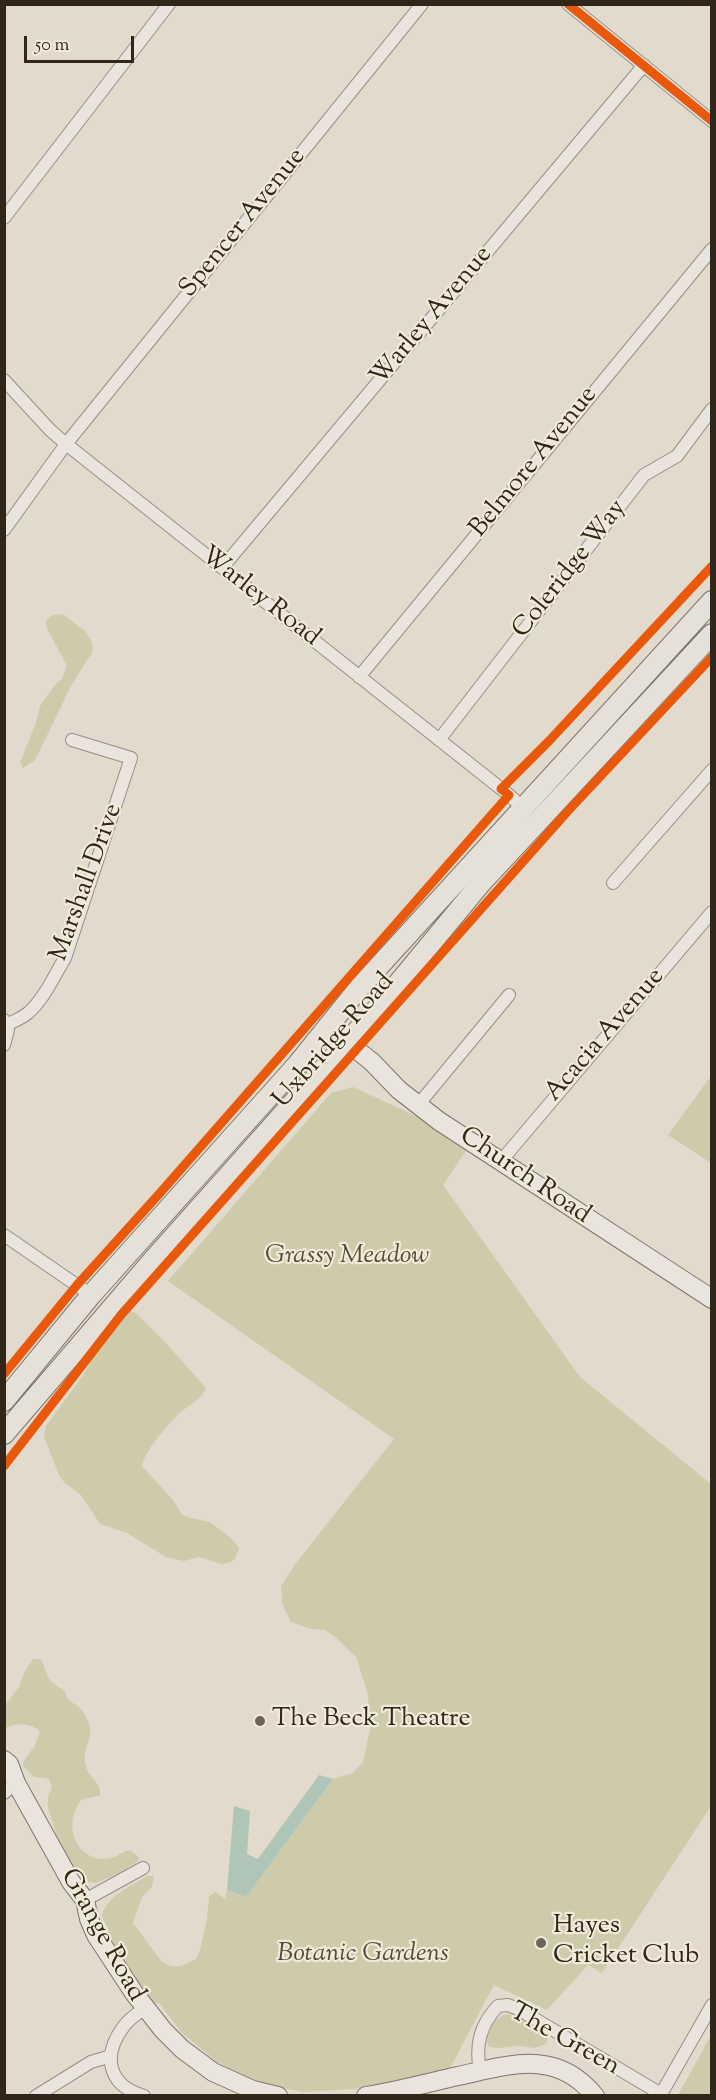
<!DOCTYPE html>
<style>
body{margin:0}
#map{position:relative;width:716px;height:2100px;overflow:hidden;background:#e2dacc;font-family:"Sorts Mill Goudy",serif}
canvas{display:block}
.frame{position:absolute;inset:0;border:6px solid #302619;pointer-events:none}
.scale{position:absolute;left:24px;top:36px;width:110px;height:27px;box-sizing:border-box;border:3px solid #302619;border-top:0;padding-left:8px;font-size:18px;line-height:21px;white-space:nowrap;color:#302619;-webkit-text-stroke:4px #f2e9d8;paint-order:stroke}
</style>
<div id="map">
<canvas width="716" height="2100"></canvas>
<div class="frame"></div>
<div class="scale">50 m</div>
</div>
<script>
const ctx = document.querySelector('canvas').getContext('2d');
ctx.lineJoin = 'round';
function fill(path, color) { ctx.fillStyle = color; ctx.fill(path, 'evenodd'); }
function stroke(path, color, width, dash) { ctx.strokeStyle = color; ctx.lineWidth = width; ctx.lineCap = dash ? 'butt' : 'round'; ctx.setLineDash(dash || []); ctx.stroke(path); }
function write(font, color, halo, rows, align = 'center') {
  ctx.font = font + ' "Sorts Mill Goudy",serif'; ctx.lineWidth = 4.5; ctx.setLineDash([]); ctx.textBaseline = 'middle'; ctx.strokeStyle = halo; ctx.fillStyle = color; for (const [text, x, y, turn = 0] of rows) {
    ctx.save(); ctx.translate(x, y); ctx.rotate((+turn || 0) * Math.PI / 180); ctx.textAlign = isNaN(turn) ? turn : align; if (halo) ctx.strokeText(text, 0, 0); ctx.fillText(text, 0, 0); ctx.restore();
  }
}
const green = new Path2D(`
 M58,614L64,615L85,631L92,642L93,651L71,686L35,760L23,768L20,762L36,723L40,706L55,685L62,679L67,666L47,628L46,621L51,616Z
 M711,1076V1163L668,1135Z
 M353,1087L472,1142L443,1185L580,1377L711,1484V1806L602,1973L588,1965L547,2010L494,1985L449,2070L368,2088L304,2092L256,2083L217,2062L181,2032L160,2004L152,2002L116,1950L102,1916C105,1897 133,1885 147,1876H154L152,1887L142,1897L133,1923L162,1962L171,1966H181L196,1959L200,1950L207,1919L209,1896L216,1892L225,1899L227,1890L246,1897L333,1779L353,1773L363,1762L370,1729L368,1694L356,1657L336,1638L325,1630L311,1629L291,1622L282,1603L281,1586L296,1563L394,1439L168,1281L331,1093Z
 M130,1311L136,1313L165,1342L206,1388C202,1400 188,1405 180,1413C169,1423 143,1453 142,1466L173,1500L182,1514L187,1517L210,1522L232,1539L239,1548L235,1559L228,1563L221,1564L199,1557L184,1561L166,1557L127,1533L100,1524L81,1495L64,1482L60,1477L44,1437L46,1426L84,1374L91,1361Z
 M33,1659H40C45,1665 45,1673 50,1680C54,1685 60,1687 64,1691C66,1693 66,1696 68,1699C72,1703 75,1704 79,1707C83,1710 89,1722 90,1727C93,1737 81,1751 86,1767C89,1778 102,1783 100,1795L81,1800C73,1811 70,1823 74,1836C79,1854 96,1863 114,1857C118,1856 123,1851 127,1851C132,1850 136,1855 139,1857L138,1861L122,1872L96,1883L88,1882L69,1861L60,1846L48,1808V1797L52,1787L49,1779L34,1777L23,1766V1762L34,1747L40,1732C31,1722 16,1723 5,1728V1705L19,1687L24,1673Z
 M506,2014C517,2014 542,2030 548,2040L546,2044L535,2048L518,2046L498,2048L489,2047C483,2036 494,2018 506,2014Z
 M711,2035V2095H678Z`);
const water = new Path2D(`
 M319,1775L333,1779L246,1897L227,1890L234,1806L250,1811L247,1854L258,1859Z`);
const street = new Path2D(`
 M568,4L712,121
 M4,218L169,4
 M4,380L50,430L66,444L509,795L523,808
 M4,530L66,444L422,4
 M222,568L644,65
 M359,677L712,249
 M439,740L644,475L677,456L712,409
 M613,883L712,770
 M4,1020L8,1030L4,1045
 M7,1025C14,1021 22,1018 28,1013C44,999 54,976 65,958L131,758L72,740
 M418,1105L509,995
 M501,1161L712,912
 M4,1235L91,1295
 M4,1793L16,1783
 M85,1900L143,1868
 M480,2071C475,2045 480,2025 498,2006L508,2005L518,2009L661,2094
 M36,2096L91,2062L111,2056
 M144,2096C107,2085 102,2055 124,2026C129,2019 138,2013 145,2008
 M660,2096L712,2005`);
const secondary = new Path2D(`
 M327,1026L372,1062L399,1090L439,1121L712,1299
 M4,1760L9,1764L16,1783L71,1882L85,1900L89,1919L96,1935L134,1993L163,2030L182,2049L213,2072L253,2090L278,2096
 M366,2096C397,2091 427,2083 458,2076C509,2065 556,2048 595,2096`);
const primary = new Path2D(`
 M4,1401L91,1295L297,1065L359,988L712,601
 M4,1434L153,1260L376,1010L481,883L712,634`);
const cycleway = new Path2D(`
 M568,4L712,121
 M4,1374L77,1285L160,1193L509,795L501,789L549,741L712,566
 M4,1466L121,1315L567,812L712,657`);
const markers = [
 [260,1721,6,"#6e6558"],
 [541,1943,6,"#6e6558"]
];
const streetNames = [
 ["Spencer Avenue",244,224,-51],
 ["Warley Avenue",433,317,-50],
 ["Belmore Avenue",535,463,-51],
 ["Coleridge Way",571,570,-52],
 ["Warley Road",259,598,38],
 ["Marshall Drive",88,883,-70],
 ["Acacia Avenue",606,1036,-49],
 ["Uxbridge Road",335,1042,-49],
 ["Church Road",524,1177,34],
 ["Grange Road",101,1936,61],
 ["The Green",564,2041,29]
];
const parkNames = [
 ["Grassy Meadow",347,1258],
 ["Botanic Gardens",363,1956]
];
const poiNames = [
 ["The Beck Theatre",272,1721],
 ["Hayes",553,1928],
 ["Cricket Club",553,1958]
];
fill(green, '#cecbaa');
fill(water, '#afc5b8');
stroke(street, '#958f86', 14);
stroke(secondary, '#7c766d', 20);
stroke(primary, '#7c766d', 22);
stroke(street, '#e9e4dd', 12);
stroke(secondary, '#e9e4dd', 18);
stroke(primary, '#e5e0d8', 20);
stroke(cycleway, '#e8590c', 9);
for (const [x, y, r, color] of markers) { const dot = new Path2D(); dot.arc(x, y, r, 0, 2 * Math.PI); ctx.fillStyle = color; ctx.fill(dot); stroke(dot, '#f2e9d8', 2); }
write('26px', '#302619', '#f2e9d8', streetNames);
write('italic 26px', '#534c36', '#f2e9d8', parkNames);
write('26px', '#302619', '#f2e9d8', poiNames, 'left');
</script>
